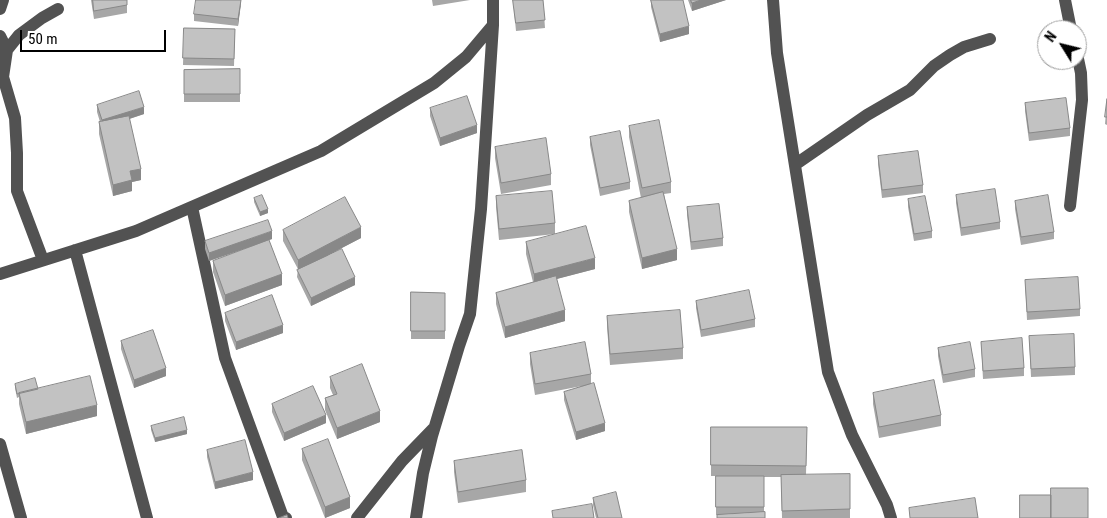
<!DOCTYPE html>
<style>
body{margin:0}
#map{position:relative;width:1107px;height:518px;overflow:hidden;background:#fff;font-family:"Roboto Condensed",sans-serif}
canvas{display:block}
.north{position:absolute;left:1037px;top:20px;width:50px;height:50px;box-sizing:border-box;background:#fff;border:1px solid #999;border-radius:50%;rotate:306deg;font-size:14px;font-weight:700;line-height:20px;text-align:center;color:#000}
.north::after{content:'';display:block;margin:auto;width:18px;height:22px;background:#000;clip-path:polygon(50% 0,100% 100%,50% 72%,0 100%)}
.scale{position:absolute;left:20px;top:30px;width:146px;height:22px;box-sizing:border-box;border:2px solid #000;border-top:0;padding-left:6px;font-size:15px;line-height:18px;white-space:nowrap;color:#000;-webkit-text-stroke:4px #fff;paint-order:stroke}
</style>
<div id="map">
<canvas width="1107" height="518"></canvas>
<div class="north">N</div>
<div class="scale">50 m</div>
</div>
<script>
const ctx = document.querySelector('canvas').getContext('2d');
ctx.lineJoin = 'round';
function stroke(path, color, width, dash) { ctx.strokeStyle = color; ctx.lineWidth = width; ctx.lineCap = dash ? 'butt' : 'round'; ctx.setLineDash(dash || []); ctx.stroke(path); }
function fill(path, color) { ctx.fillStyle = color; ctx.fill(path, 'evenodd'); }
const minor = new Path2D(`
 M773,0L777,53L828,372L852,435L887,505L891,518
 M1065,0L1071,30
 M0,9L3,0
 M0,36L7,50L19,35L42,18L58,9
 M0,52L7,50L3,77L15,118L17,153V191L43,260
 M796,164L867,115L910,90L934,66L950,55L964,47L990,39
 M1070,206L1082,100L1081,73L1077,54
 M192,207L225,358L283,517L286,518
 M75,250L147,518
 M0,274L136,231L321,151L434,83L466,57L493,25
 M0,444L21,518
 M357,518L402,461L433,429
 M416,518L423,473L432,436L459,346L470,314L481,209L493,25V0`);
const wall = new Path2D(`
 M91,0H127V13L94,19Z
 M241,0L238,26L194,21V14Z
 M432,0H470L433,6Z
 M513,0H543L545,28L516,31Z
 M651,0L689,34L660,42L651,7Z
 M688,0H726L692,11Z
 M184,28L235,29L234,66L183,65Z
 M240,69V102H184V70Z
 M1107,99V125L1105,124Z
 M1025,103L1070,128V136L1029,141L1025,111Z
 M97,105L144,114L129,119L141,180L132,182V191L113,196L99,134V122H100L97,112Z
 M430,108L477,133L440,146L430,116Z
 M629,126L671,182V193L664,194L677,260L642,269L629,212V201L641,198L629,137Z
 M590,137L630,182V189L600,196L590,145Z
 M495,147L551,174V185L501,194L495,158Z
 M878,156L923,185V193L882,198L878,164Z
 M956,195L1000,222V229L961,236L956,203Z
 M496,196L555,223V234L499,240L496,207Z
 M254,198L268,213L260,216L254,202Z
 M908,199L932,231V238L914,241L908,207Z
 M1015,201L1054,232V239L1021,245L1015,209Z
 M687,207L723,238V246L691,250L687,215Z
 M283,230L361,238L328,255L355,285L311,306L297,277L298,269L283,241Z
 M272,239L269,240L282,285L225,306L213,272V261L253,246L209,261L205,249V241Z
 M526,242L595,269L556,279L565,321L505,338L496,304V293L533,282L526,254Z
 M1025,280L1080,309V316L1027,320Z
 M411,292L445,293V339H411Z
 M696,301L755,319V327L701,337L696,308Z
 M225,313L283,333L236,350L225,321Z
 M607,316L683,348V359L610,365L607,327Z
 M1029,336L1075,367V375L1031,377Z
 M121,341L166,376L134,388L121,349Z
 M981,342L1024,368V376L983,379Z
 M938,348L975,369V377L943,383L938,356Z
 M530,353L591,374V384L605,431L576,440L564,400V392L582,386L535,395L530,364Z
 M330,377L380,422L337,439L325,410V398L333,395L330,388Z
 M15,384L38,389L97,416L26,434L19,404V397L17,398L15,388Z
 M873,393L941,415V426L879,438L873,404Z
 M272,404L326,423L284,441L272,412Z
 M151,426L187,434L155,442L151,430Z
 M711,427H807L806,475L850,474V518H782L781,477H764V512L716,515V476H717H711Z
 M302,449L350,508L325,518L302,460Z
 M207,450L253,480L215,489L207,457Z
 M454,461L526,480V492L458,503L454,472Z
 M593,498L622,518H596L593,505Z`);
const shadedWall = new Path2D(`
 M241,0V4L238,26V19Z
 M701,0H726L692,11V3Z
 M689,26V34L660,42V34Z
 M144,107V114L102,128V120Z
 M477,125V133L440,146V138Z
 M141,169V180L132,182V191L113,196V185L130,171Z
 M268,209V213L260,216V212Z
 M361,227V238L298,271V260Z
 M272,231V239L209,261V253Z
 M677,249V260L642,269V258Z
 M595,258V269L534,285V274Z
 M282,274V285L225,306V295Z
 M355,277V285L311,306V298Z
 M565,310V321L505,338V327Z
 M283,325V333L236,350V342Z
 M166,368V376L134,388V380Z
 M97,405V416L26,434V422Z
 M380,411V422L337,439V428Z
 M326,415V423L284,441V433Z
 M605,423V431L576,440V432Z
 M187,430V434L155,442V438Z
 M253,472V480L215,489V482Z
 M350,497V508L325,518V507Z`);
const building = new Path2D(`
 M93,0H127V5L94,11Z
 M196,0H241L238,19L194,14Z
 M513,0H543L545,20L516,23Z
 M651,0H683L689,26L660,34Z
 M691,0H701L692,3Z
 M184,28L235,29L234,59L183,58Z
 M240,69V94H184V70Z
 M139,91L144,107L102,120L97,105Z
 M467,96L477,125L440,138L430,108Z
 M1066,98L1070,128L1029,133L1025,103Z
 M1107,99V117H1105Z
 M129,116L141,169L130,171L132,180L113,185L99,122Z
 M659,120L671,182L642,188L629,126Z
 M620,131L630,182L600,188L590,137Z
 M546,138L551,174L501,183L495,147Z
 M918,151L923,185L882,190L878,156Z
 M995,189L1000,222L961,228L956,195Z
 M552,191L555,223L499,229L496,196Z
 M663,192L677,249L642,258L629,201Z
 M262,195L268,209L260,212L254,198Z
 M1048,195L1054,232L1021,237L1015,201Z
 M925,196L932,231L914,234L908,199Z
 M345,197L361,227L298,260L283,230Z
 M719,204L723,238L691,242L687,207Z
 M268,220L272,231L209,253L205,241Z
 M586,226L595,258L534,274L526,242Z
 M269,240L282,274L225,295L213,261Z
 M342,249L355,277L311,298L297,270Z
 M556,276L565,310L505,327L496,293Z
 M1078,277L1080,309L1027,312L1025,280Z
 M749,290L755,319L701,330L696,301Z
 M411,292L445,293V331H411Z
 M272,295L283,325L236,342L225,313Z
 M680,310L683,348L610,354L607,316Z
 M153,330L166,368L134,380L121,341Z
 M1074,334L1075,367L1031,369L1029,336Z
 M1022,338L1024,368L983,371L981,342Z
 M585,342L591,374L535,384L530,353Z
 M970,342L975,369L943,375L938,348Z
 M362,364L380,411L337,428L325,398L337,394L330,377Z
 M90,376L97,405L26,422L19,393Z
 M35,378L38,389L17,394L15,384Z
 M934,380L941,415L879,427L873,393Z
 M594,383L605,423L576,432L564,392Z
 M313,386L326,415L284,433L272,404Z
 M184,417L187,430L155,438L151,426Z
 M711,427H807L806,466L711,465Z
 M328,439L350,497L325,507L302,449Z
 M245,440L253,472L215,482L207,450Z
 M522,450L526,480L458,492L454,461Z
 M850,474V509L782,511L781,475Z
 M716,476H764V507H716Z
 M1051,488H1088V518H1051Z
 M616,492L622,518H598L593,498Z
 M1020,495H1051V518H1020Z
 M975,498L978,518H910L909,508Z
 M592,504L594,518H553L552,511Z
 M765,512V518H717V515Z
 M287,515L288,518H279Z`);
stroke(minor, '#525252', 12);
fill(wall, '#a7a7a7');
fill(shadedWall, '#888');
fill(building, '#c2c2c2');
stroke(building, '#888', 1);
</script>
